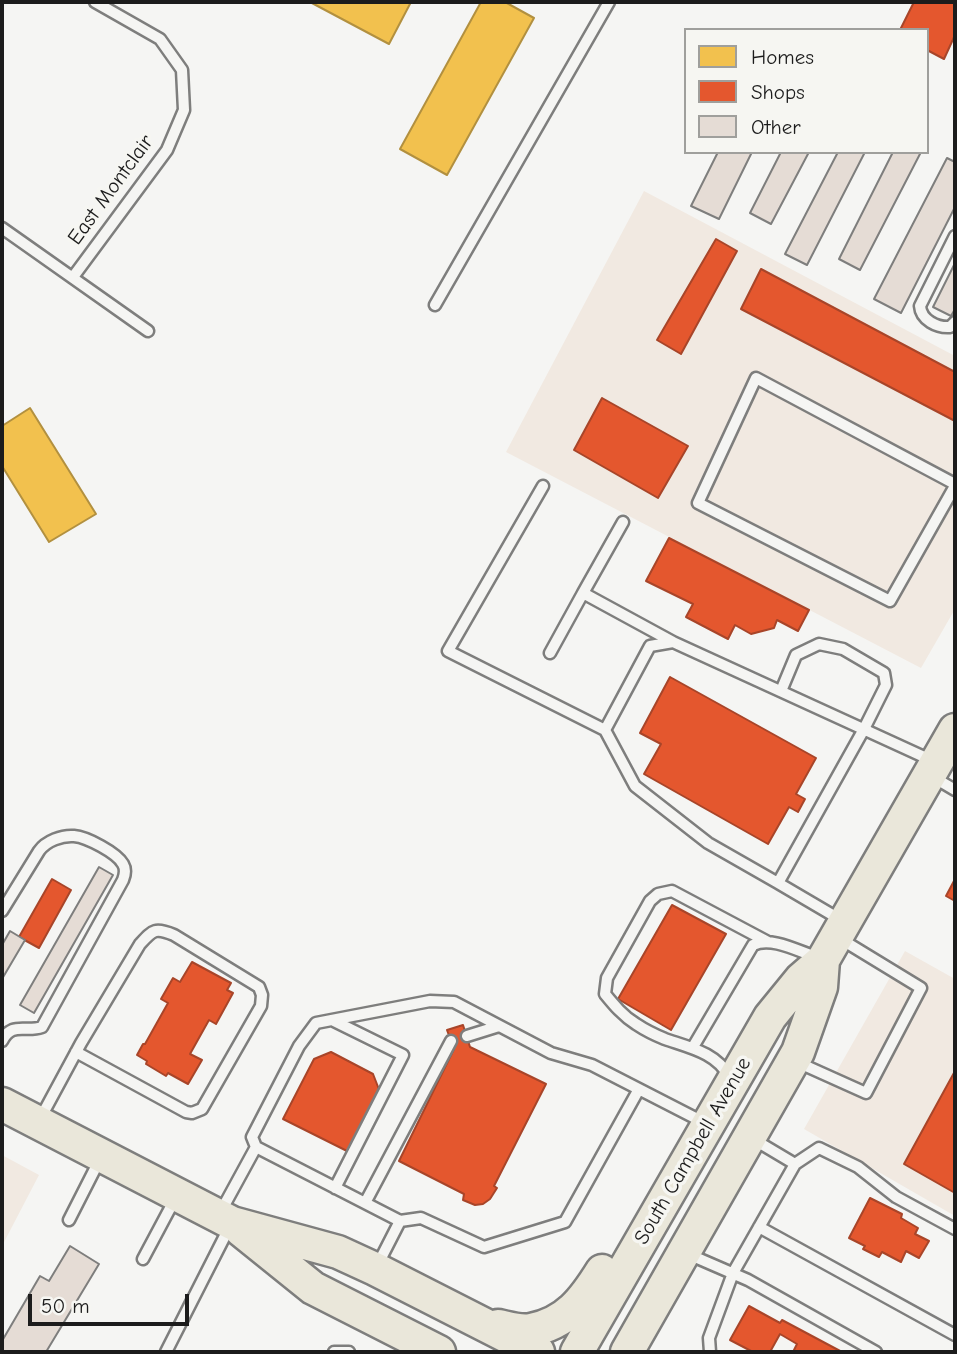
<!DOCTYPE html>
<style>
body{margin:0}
#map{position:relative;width:957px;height:1354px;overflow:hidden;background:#f5f5f3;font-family:"Comic Neue",sans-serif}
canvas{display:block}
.frame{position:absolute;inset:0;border:4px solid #1c1c1c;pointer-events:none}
.legend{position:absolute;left:684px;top:28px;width:245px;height:126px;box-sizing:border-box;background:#f6f6f2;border:2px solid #9f9f9c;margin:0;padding:9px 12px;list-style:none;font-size:21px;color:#1c1c1c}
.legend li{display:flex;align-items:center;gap:14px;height:35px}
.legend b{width:35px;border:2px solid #9f9f9c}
.scale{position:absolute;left:28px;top:1294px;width:161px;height:32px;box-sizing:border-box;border:4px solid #1c1c1c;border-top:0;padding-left:9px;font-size:21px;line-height:24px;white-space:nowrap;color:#1c1c1c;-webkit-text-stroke:5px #f6f6f2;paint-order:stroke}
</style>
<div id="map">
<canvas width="957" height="1354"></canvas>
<div class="frame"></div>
<ul class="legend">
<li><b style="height:19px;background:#f2c14e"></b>Homes</li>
<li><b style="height:19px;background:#e4572e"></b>Shops</li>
<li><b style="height:19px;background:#e5dcd5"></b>Other</li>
</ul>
<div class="scale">50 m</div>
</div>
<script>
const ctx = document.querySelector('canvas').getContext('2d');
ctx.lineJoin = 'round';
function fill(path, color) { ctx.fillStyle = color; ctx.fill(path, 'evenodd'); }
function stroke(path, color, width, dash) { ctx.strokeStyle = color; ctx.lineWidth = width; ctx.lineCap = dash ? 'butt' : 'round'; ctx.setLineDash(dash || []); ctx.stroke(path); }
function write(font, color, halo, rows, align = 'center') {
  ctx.font = font + ' "Comic Neue",sans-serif'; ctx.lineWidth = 7; ctx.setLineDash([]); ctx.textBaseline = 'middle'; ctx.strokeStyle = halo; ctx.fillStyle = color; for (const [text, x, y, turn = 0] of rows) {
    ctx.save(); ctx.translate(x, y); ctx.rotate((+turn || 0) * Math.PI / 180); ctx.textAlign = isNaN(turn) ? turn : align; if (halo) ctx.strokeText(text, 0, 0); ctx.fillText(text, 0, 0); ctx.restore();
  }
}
const built = new Path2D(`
 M644,191L955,356V609L921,668L506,452Z
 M905,951L955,979V1216L804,1129Z
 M2,1155L39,1175L2,1246Z`);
const homes = new Path2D(`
 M310,2H411L389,44Z
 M481,2H505L534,18L447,175L400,149Z
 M30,408L96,514L49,542L2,466V426Z`);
const shops = new Path2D(`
 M914,2H955V35L944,59L927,50V30H900Z
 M716,239L737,251L681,354L657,340Z
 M761,269L955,372V421L741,309Z
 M602,398L688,446L658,498L574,450Z
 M669,538L809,610L798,631L777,620L774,628L751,634L735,625L728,639L686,617L693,604L646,581Z
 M670,677L816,758L796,794L805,799L798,812L789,807L768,844L644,774L661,744L640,733Z
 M52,879L71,890L39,948L19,937Z
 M955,879V901L946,896Z
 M672,905L726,934L671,1030L618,999Z
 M192,962L231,983L227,990L233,993L216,1024L209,1020L190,1054L202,1060L188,1084L168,1073L166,1076L146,1064L147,1061L137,1055L143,1044H145L168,1003L161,999L173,978L180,982Z
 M463,1025L470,1047L546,1084L494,1186L497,1188L490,1199L483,1204L475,1205L463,1200L464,1194L399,1161L454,1049L447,1030Z
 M331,1052L373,1074L380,1092L349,1152L283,1119L314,1059Z
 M955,1071V1193L904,1164Z
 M870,1198L902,1214L901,1218L918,1228L915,1234L929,1241L919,1258L906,1251L901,1262L882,1252L879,1257L863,1249L865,1246L849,1238Z
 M749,1306L780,1323L782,1320L842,1352H793L797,1344L780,1334L770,1352H753L730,1340Z`);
const building = new Path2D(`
 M718,152H752L719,219L691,206Z
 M781,152H809L771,224L750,213Z
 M838,152H865L807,265L785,254Z
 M893,152H921L860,270L839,259Z
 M947,158L955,162V207L901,313L874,299Z
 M955,263V309L951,316L933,307Z
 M99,867L113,875L34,1013L20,1005Z
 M10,931L25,940L2,979V945Z
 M70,1246L99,1264L46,1352H2V1341L40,1276L49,1281Z`);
const service = new Path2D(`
 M2,228L148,331
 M955,236L920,306C921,320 937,328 950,327L955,322
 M73,277L167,150L184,110L182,70L160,39L95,2
 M435,305L609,2
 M955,484L756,378L698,503L890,601L955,486
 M543,486L448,651L605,730
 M583,593L623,522
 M550,653L583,593L673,642
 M781,691L796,655L819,644L843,649L884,673L886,685L864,729L778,883L708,843L635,786L605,730L650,646L673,642L933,761
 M933,777L955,790
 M778,883L841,920
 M2,911L39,851C46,841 62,835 74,836C87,837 117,853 123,864C126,869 125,875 123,880L42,1027C25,1033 12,1021 2,1041
 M332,1020L403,1055L335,1188
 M467,1036L499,1026
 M693,1047L753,945C771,936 798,951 816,957
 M797,1062L866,1093L921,988L839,938
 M729,1077C718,1053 688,1047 665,1039C655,1035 645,1030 636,1024C623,1016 614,1005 605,994L607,978L650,901L658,894L672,891L768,942
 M40,1119L81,1043L140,944C153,930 155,927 174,935L259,987L262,995L261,1006L202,1109L192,1113L186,1112L76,1052
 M753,1139L795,1164
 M256,1147L400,1221L421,1218L484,1247L565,1222L639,1089
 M365,1203L451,1041
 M220,1213L256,1147L252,1137L299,1046L316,1023L430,1001L454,1002L551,1053L592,1065L705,1123
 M69,1220L99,1161
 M759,1227L955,1335
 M688,1254L748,1280L876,1352
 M143,1259L176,1197
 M378,1264L400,1221
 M166,1352L230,1226
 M334,1352H349
 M710,1352L709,1338L733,1273L795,1164L819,1148L858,1167L896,1197L955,1229`);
const primary = new Path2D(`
 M2,1104L232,1223L338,1252L375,1269L538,1352
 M241,1230L313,1288L439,1352
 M498,1326C508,1328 520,1332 531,1330C567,1323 584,1300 602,1271
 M577,1352L770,1017L801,979L823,960L955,730
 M627,1352L798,1052L821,987L823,960`);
const streetNames = [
 ["East Montclair",111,190,-54],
 ["South Campbell Avenue",693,1151,-60]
];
fill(built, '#f1e9e1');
fill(homes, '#f2c14e');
stroke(homes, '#b2903f', 2);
fill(shops, '#e4572e');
stroke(shops, '#a84529', 2);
fill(building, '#e5dcd5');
stroke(building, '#7e7e7d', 2);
stroke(service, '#7e7e7d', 15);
stroke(primary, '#7e7e7d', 37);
stroke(service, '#f5f5f3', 10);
stroke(primary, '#eae7da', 32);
write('21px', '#1c1c1c', '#f6f6f2', streetNames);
</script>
